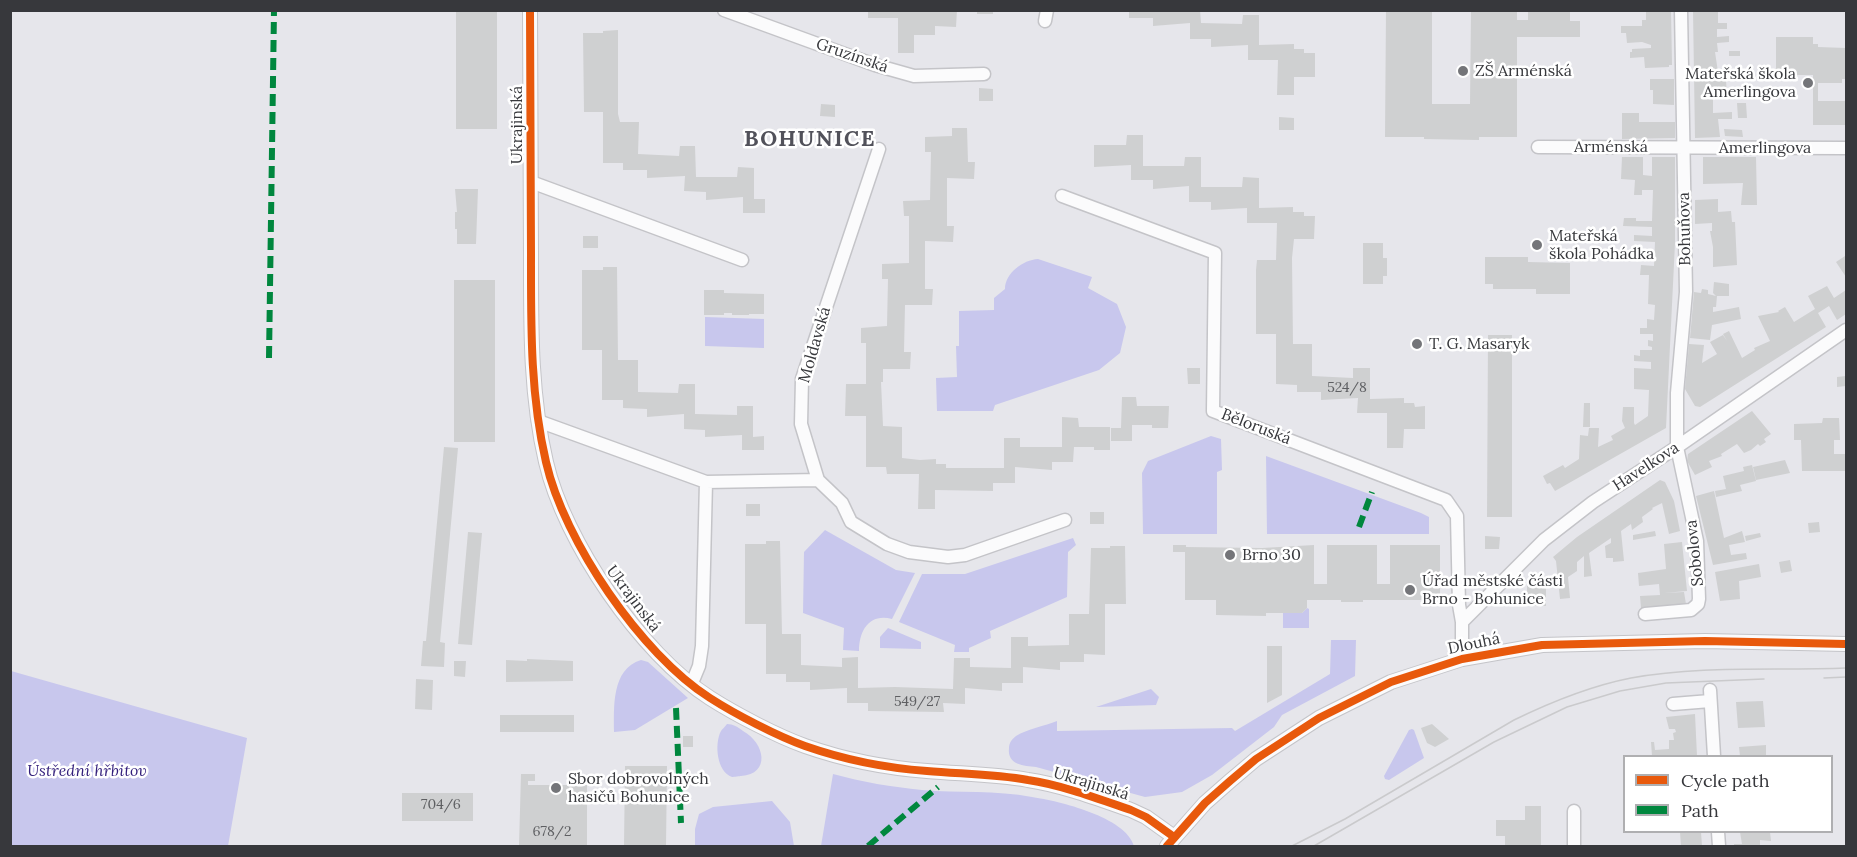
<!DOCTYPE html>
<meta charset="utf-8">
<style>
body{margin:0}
#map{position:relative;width:1857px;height:857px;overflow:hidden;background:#e6e6eb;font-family:Lora,serif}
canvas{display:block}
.frame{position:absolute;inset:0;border:12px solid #37383c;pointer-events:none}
.legend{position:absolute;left:1623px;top:755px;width:210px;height:78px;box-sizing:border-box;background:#fff;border:2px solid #afafb1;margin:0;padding:8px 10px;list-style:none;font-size:18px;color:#37383c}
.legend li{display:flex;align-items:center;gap:12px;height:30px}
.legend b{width:30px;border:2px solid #afafb1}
</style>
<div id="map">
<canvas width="1857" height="857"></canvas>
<div class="frame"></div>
<ul class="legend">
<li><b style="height:8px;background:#e8590c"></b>Cycle path</li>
<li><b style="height:8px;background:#00873e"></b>Path</li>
</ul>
</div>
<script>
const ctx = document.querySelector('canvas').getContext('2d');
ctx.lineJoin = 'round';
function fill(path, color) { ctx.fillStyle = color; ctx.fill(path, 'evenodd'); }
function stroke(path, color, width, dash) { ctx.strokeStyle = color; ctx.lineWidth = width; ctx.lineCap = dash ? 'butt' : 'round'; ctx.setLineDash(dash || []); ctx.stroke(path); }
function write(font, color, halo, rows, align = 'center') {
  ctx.font = font + ' Lora,serif'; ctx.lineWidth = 5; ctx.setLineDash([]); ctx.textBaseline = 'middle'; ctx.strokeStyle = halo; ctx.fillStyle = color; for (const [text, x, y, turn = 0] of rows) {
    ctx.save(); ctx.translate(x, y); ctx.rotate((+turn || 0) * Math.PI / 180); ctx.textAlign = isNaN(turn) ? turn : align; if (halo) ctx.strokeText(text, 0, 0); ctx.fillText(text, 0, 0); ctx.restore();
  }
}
const green = new Path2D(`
 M1038,259L1092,277L1088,288L1117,304L1126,327L1120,353L1099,370L995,405L993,411H937L936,378L957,377L956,346H959V311L994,310V298L1005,289C1005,273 1023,260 1038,259Z
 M705,317L764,319V348L705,346Z
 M1211,436L1221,439L1222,470L1217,472V534H1143L1142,473L1148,461Z
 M1266,456L1421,513L1429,517V534H1267Z
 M825,530L896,570L915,573L892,619C869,613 859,631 859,651L843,650L844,628L803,613L804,552Z
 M1073,538L1076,545L1068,552L1067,597L990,631L991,638L969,648V652H954L955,645L899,622L922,574H965Z
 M1307,608L1309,609V628H1283V613H1302Z
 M888,628L921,642V649L880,648V637Z
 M1331,640H1356L1355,676L1282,715L1274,727L1212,775L1182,792L1145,797L1036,767C1024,766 1007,765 1009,748C1009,743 1012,739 1016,736C1027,729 1045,726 1057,721V731L1232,728L1235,731L1330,674Z
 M641,660L648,662L688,698L635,730L614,732C614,708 611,669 641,660Z
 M11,671L247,738L228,846H11Z
 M1151,689L1159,697L1156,705L1096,707Z
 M727,724C733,724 738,727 743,731C765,743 771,774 741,776C740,776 734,777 732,777C717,772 714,744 721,731C722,729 725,727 727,724Z
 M1412,729L1414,730L1424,758L1389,780L1385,779L1384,776L1409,730Z
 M833,774C862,782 892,787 922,790C958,793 996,790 1032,797C1059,801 1126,817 1134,846H821Z
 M772,801L790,822L794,846H695V829L699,814L713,807Z`);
const building = new Path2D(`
 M456,10H497V129H456Z
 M868,10H957L956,27L935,26V35H914V53H898V18H868Z
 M977,10H993V14H977Z
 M1129,10H1200L1201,23L1242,24L1243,15H1259V45L1294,44V49H1304V53H1315V77H1294V95H1277L1278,60H1248V45L1211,47V39H1190V23L1153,26V18H1129Z
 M1386,10H1432V104H1470L1471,10H1517V20H1528V10H1570V21H1580V37H1517V137H1479V140L1424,139V137H1385Z
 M1646,10H1671L1672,65H1669V67L1645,68L1644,57L1630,58V52H1632V49L1651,48V45L1642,42L1627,43L1626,33H1621V26H1642V20H1646Z
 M1693,10H1718V23H1727V29H1717V37L1729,36V42L1717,43L1718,52H1715L1718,72L1721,71V80H1726L1727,97H1713V113L1732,112V119H1718L1720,137L1695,138Z
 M618,30V114L620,122H639L638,154L679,156L680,146H695L696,177H737L738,167L754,168V199H765V213H743V197L706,200V192L684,191L685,176L647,178V170H623V163H603V112H584L583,33H603V31Z
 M1776,37H1813V44H1818V47L1846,48V79H1842V83H1818V101H1846V125H1813V75H1789V71H1776Z
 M1729,51H1740V56H1729Z
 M1650,79H1674V105L1653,104V90H1650Z
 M979,88L993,89V101H979Z
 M1737,103H1746L1747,118H1738Z
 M821,104L835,105V117L820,116Z
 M1622,113H1639V122H1675V138L1622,139Z
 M1279,117L1294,118V130H1279Z
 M952,128H967L968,162H975L974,179L947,178V226H954L953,242L925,241V289H933L932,305H905L904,352H911L910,369H883V382H881L883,426L902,427V458L920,460L936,459V464H946V468H1004V438H1020V447H1062V417L1078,418L1079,427H1110V450H1094V447H1074L1073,462H1052V470L1015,467V483H993V491L935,490V509H918L919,474H887L886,467H866V416H845L846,384H866V343H861V328L887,326L888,279H882V264L909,263V216H904L903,201L930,200L931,152H925V137L952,136Z
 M1724,129L1742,130L1743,137L1725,136Z
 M1127,135H1143V166H1184L1185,157H1201V187H1242L1243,177L1259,178V208L1293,207V212H1304V216H1315L1314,239H1294L1292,258L1293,344H1312V376L1353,378V368H1370V399L1404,398V403H1414L1415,407L1425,406V429H1404L1403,448H1387V413H1357L1358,398L1321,400V392H1297V385L1276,384V334H1256V270L1257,260H1276L1277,223H1247V208L1211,210V202H1189V186L1153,189V180H1131V165L1094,167V145H1126Z
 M1622,157H1643V175L1652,176V157H1675V243L1666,428L1555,491L1550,483L1547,484L1543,476L1563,465L1565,468L1579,459L1580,435L1588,436L1589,428H1599L1598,447L1613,440L1611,436L1625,428L1622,421L1623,407H1634V423L1635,425L1648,416L1649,390L1634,389V368L1651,369V362L1634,361V355L1640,356V350H1652V347L1648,346V340L1653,341V334H1640V328H1647V319L1654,320L1655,305L1648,304L1649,275H1640L1641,265L1654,266L1655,242L1634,241V235L1652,236V227L1623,226L1624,218H1636V221H1652L1653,190H1642V195H1634L1635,180L1621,179Z
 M1703,157H1756L1757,205H1741L1743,183L1703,184Z
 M455,189H478L476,244H457V229H455V212H457Z
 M1718,199V212L1731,211L1732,222H1735L1737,265L1713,267V247L1710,231H1712V223L1695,224V200Z
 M583,236H598V248H583Z
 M1363,243H1383V258H1387V276H1383V284H1363Z
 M1845,256L1846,258V277L1836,262Z
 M1485,257H1528V262L1570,263V294H1536V289H1493V284H1485Z
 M603,267H617L618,360H638V392L678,393L679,384H695V414L737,415V406H753V437L764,436V450H742V435L705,437V430L684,429V414L647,417V409L623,408V400H602V350H582V270H603Z
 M454,280H495V442H454Z
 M1714,282L1729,284V296H1717L1716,307H1713V312L1739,307L1741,319L1712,325L1710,340L1690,338L1694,292L1701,293L1702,289L1708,290V294L1716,296L1713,293Z
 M1827,286L1834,298L1846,290V314L1837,320L1829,306L1818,313L1826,327L1700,407L1695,406L1685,389L1689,344L1704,345L1702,363L1717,354L1710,342L1723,335L1727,341L1723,334L1729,331L1742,358L1755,350L1754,348L1770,341L1758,316L1779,312L1778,311L1785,307L1794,322L1815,309L1808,296Z
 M704,290H724V293L764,294V314H749V315H732V313H724V315H704Z
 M1488,335H1512V517H1487Z
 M1187,368H1200V384H1188Z
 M1846,376V386L1837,387V377Z
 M1122,397H1136L1137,406H1169L1168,428H1152V425H1132V441H1111V428H1121Z
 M1584,403H1590V427H1583Z
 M1752,411L1771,434L1764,439L1766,442L1760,446L1758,444L1751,450L1744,453L1737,444L1721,454L1722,456L1709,461L1712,467L1695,475L1687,461L1688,454Z
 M1823,418H1839L1840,440H1834V454H1846V471H1802L1801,440H1794V424L1822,423Z
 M444,447L458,448L440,642L445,643L444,667L421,666L423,641H426Z
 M1785,460L1790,473L1756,480L1753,467Z
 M1752,465L1756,481L1740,485L1742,491L1716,497L1715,491L1726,489L1723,476L1744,471L1743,467Z
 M1660,480L1665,482L1674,501L1680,531L1669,534L1662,503L1652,508L1653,509L1642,517L1643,522L1632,530L1631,524L1621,531L1624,561L1613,562V558H1606L1605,546L1611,543V538L1589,553L1592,576L1584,577V556L1577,562V571L1568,577L1570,598L1560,599L1556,561L1553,557L1577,537Z
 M1714,491L1724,538L1742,531L1745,542L1729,545L1731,555L1746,553L1747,559L1713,565L1696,496Z
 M746,504H760V516H746Z
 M1090,512H1104V524H1090Z
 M1819,522L1820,532L1809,533L1808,523Z
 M1655,531L1656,536L1633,540V535Z
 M468,532L482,533L472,645L458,644Z
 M1760,533L1761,537L1746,541L1745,536Z
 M1485,536L1500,537L1499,549H1485Z
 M766,541H780L782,634H801V665L842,667V658L858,657V688L895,687L953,689L954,658H970V667L1011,668V637H1028V646L1069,645V614H1089L1091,548H1110V546H1125L1126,604H1105V655L1084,654V662H1060V670L1023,667V683H1002V691L965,688V704L943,703L944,712L868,711V703H847V688L810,690V682H786V674H766V624H745V544H766Z
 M1682,542L1687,591L1664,593L1684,592L1686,604L1641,608L1640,596L1660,595L1659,584L1639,586L1638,573L1666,569L1664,544Z
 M1173,545H1186V547L1262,548L1314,545V584H1327V545H1377V584H1390V545H1440V600H1363V602H1341V600H1307V608L1302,613H1266V616L1216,615V600H1185V552H1173Z
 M1790,560L1792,571L1781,573L1779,562Z
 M1759,564L1761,577L1739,581L1740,599L1720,601L1715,572Z
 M1527,584L1546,585V606L1527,605Z
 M1267,646H1282V695L1267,703Z
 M527,659L573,661V681L506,682V660L527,661Z
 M454,661H466L465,677L454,676Z
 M416,679L433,680L432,710L415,709Z
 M1763,701L1765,727L1738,728L1736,702Z
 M1695,714L1697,756H1652L1651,742H1654L1655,750L1669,749V740H1674L1673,733L1676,732L1675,729H1669L1666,717Z
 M500,715H574V732H500Z
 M1432,724L1449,739L1435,747L1427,743L1421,728Z
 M683,736H693V747H683Z
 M1766,745V756H1740L1739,747Z
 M625,766H667L666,846H624Z
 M521,774H535V781H528V785H587V846H519Z
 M402,793H473V821H402Z
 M1525,806H1541V846H1505V836H1496V820H1525Z
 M1680,832H1701L1702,846H1681Z
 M1740,832H1770L1771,841L1760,840V846H1734V844H1742Z`);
const minor = new Path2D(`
 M724,10L875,65L914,76L984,74
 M1045,21L1047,10
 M1538,147L1846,148
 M879,149L802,379L801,424L818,480L842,503L851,522L887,544L909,552L948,557L965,555L1065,520
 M531,182L742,260
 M1062,196L1215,253L1213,411L1446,500L1457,516L1459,605L1462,622V659
 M538,421L706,482L702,646L699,666L692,683
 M706,482L818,480
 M1645,614L1691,610L1698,604L1699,599L1697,541L1677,447V393L1686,292L1681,10
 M1462,622L1544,540L1593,502L1677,447L1846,330
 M1710,690L1714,756
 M1673,704L1710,701
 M1718,832L1719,846
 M1574,846V811`);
const tertiary = new Path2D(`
 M530,10C530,92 531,173 531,255C531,324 530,394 546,462C564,541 641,654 710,698C735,714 777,736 805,746C845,760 886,768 927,771C961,774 995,774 1028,780C1062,785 1099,799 1131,810L1146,817L1174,837
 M1167,846L1205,803L1230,781L1256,759L1319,718L1391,682L1462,659L1542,645L1705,641L1846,644`);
const tram = new Path2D(`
 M1824,678L1846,677
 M1292,846L1345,819L1514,720C1551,702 1590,686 1631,678C1702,665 1775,671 1846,668
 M1314,846L1494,742L1567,707L1620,691L1666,683L1764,679`);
const quiet = new Path2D(`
 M269,358L274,10
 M1359,527L1372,492
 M676,708L681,823
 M868,846L938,787`);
const cycleway = new Path2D(`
 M530,10C530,92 531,173 531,255C531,324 530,394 546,462C564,541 641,654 710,698C735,714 777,736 805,746C845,760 886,768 927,771C961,774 995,774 1028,780C1062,785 1099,799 1131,810L1146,817L1174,837
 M1167,846L1205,803L1230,781L1256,759L1319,718L1391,682L1462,659L1542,645L1705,641L1846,644`);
const markers = [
 [1463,71,6,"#747579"],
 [1808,83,6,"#747579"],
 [1537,245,6,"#747579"],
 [1417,344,6,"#747579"],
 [1230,555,6,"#747579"],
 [1410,590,6,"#747579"],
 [556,788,6,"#747579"]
];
const numberNames = [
 ["524/8",1347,388],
 ["549/27",917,702],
 ["704/6",441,805],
 ["678/2",552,832]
];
const streetNames = [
 ["Gruzínská",852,56,19],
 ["Ukrajinská",517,125,-90],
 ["Arménská",1611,147],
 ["Amerlingova",1765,148],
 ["Bohuňova",1685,229,-91],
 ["Moldavská",815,345,-74],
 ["Běloruská",1256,427,21],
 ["Havelkova",1646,467,-33],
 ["Sobolova",1695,553,-96],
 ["Ukrajinská",633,599,53],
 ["Dlouhá",1474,644,-12],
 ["Ukrajinská",1091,784,17]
];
const poiNames = [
 ["ZŠ Arménská",1475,71],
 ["Mateřská škola",1796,74,"right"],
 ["Amerlingova",1796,92,"right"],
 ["Mateřská",1549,236],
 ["škola Pohádka",1549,254],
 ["T. G. Masaryk",1429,344],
 ["Brno 30",1242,555],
 ["Úřad městské části",1422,581],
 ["Brno - Bohunice",1422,599],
 ["Sbor dobrovolných",568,779],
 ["hasičů Bohunice",568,797]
];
const parkNames = [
 ["Ústřední hřbitov",87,771]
];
const districtNames = [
 ["BOHUNICE",810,140]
];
fill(green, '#c8c7ed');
fill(building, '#cfd0d1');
stroke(minor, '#c4c4c8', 15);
stroke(tertiary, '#c4c4c8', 16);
stroke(minor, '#fbfbfc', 12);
stroke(tertiary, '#fbfbfc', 14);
stroke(tram, '#cacacc', 1.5);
stroke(quiet, '#00873e', 6, [12, 6]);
stroke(cycleway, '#e8590c', 8);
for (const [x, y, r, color] of markers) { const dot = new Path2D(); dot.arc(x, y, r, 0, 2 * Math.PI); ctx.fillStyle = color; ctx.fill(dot); stroke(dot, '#fff', 2); }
write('14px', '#5e5f62', null, numberNames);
write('16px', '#37383c', '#fff', streetNames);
write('16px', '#37383c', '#fff', poiNames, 'left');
write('italic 16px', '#321e7b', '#fff', parkNames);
ctx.letterSpacing = '1.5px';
write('bold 22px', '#51515a', '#fff', districtNames);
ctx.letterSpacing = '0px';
</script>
